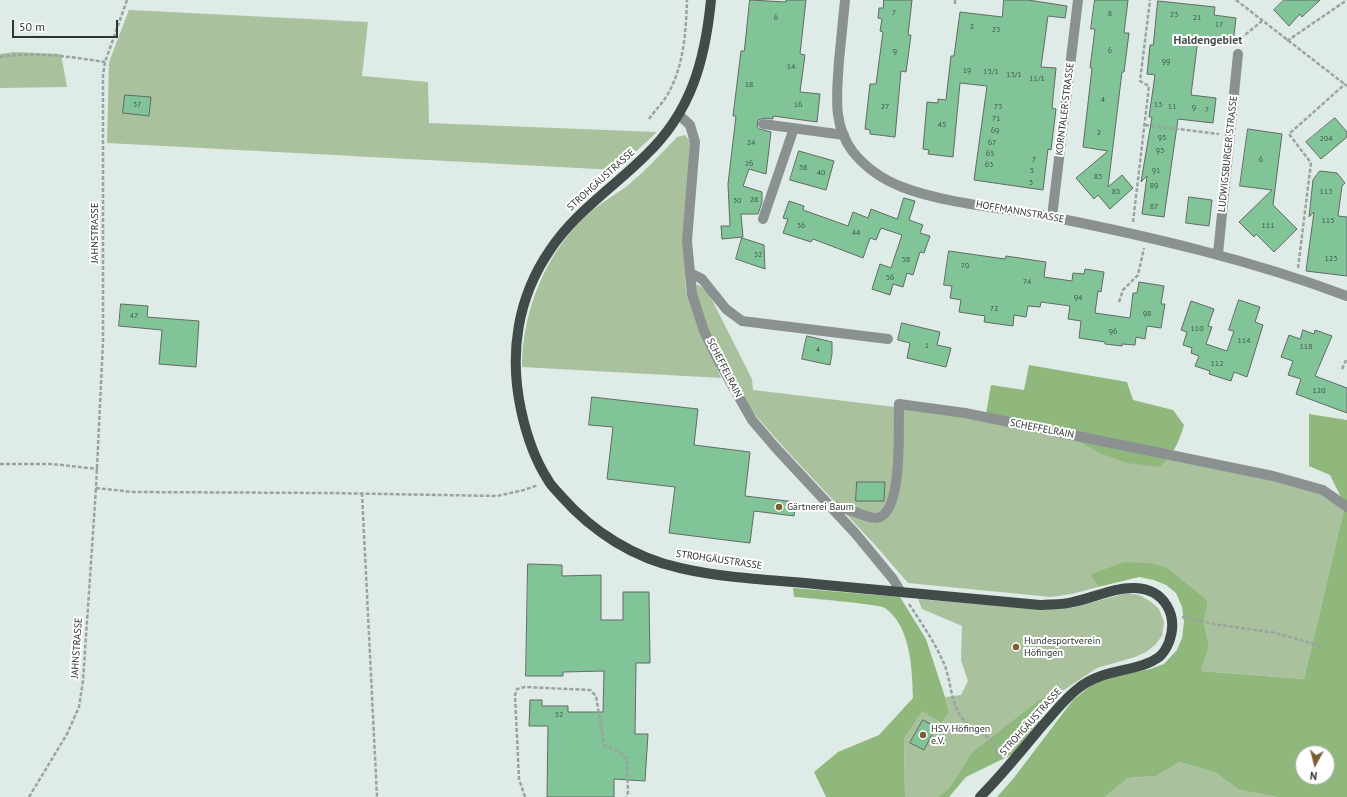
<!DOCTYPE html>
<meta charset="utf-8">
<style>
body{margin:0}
#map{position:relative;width:1347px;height:797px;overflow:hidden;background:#dfebe7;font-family:"PT Sans",sans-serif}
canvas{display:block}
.north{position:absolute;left:1295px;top:745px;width:40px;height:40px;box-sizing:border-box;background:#fff;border:1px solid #acaead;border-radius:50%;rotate:187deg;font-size:11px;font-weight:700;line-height:16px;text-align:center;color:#2f3432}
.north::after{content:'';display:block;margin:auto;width:14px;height:18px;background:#7b5e31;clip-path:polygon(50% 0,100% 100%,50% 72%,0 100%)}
.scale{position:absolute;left:12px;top:20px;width:106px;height:18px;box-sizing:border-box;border:2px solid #2f3432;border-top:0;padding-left:5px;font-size:12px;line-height:14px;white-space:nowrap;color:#2f3432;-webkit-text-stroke:3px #fff;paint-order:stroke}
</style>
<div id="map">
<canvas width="1347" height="797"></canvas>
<div class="north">N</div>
<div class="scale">50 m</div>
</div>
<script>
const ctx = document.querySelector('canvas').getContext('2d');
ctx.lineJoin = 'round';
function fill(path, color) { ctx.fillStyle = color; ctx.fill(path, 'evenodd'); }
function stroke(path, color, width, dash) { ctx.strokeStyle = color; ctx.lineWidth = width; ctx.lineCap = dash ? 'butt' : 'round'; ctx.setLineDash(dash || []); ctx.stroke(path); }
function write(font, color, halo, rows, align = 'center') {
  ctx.font = font + ' "PT Sans",sans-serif'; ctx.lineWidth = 4; ctx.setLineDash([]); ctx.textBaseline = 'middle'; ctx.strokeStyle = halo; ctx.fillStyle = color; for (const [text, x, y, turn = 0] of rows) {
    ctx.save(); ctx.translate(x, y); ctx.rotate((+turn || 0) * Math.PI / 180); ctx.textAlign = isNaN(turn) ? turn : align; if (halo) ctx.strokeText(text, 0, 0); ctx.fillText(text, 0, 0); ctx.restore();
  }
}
const green = new Path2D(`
 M129,10L368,22L362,76L428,82L429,123L657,132L616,170L107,143L109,62Z
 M14,52L61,54L67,87L0,88V54Z
 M685,135L690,141L684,254L686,290L702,336L721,378L522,367C522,310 547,250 590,212C601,203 615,195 627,186C645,171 661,154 677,137Z
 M697,284L708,292L752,379L753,390L895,407L899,404L1068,436L1099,453L1172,454L1323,490L1345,505L1304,679L1201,671L1209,646L1204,622L1208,601L1198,594L1123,562L1090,574L1098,587L1072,594L1051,597L908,583L876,546L788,452L756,416L739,390L708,332L695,289Z
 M1127,593L1139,595L1150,601L1159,609L1164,622L1162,636L1155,645L1146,652L1135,657L1097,668L1061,692L1041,700L972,752L949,788L938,797H905L904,739L922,710L940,723L949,712L945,697L961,695L968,681L961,660L962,626L922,609L918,599L1027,608H1071Z
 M1180,762L1216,773L1239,790L1277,797H1105L1128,778L1156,776Z`);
const forest = new Path2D(`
 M1029,365L1127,382L1133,400L1173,410L1184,425C1179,443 1173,454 1160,467L1127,463L1099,453L1068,436L986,414L991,385L1024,390Z
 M1309,414L1347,420V797H1277L1239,790L1216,773L1180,762L1156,776L1128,778L1105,797H997L1013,779L1073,700L1093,684L1106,678L1150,669L1164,664L1177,650L1182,638L1184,622L1182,607L1176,593L1166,585L1154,580L1139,577L1098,587L1090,574L1123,562L1149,563L1166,567L1208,601L1204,622L1209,646L1201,671L1304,679L1345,505L1330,475L1309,466ZM1303,753H1327V777H1303Z
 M793,588L900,597L926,639L945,697L949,712L941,723L922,711L904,739L905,797H826L814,772L838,752L879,735L913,698C912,668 911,627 885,608C879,604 806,598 794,597Z
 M1061,692L1013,754L966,777L949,797H938L949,788L972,752L1041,699Z`);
const building = new Path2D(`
 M750,0L786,2V0H806L800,54L805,55L800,92L820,94L817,122L773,116V119L763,118L758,120L757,126L759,129L771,132L766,174L749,169L743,186L762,192V202L758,214H741L743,237L722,239L721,226H730L728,184L736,116H733L741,51H744Z
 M884,0H912L908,35H911L906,72L901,71L895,137L870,134V130L865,129L870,84H876L883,32L880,31L882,19L878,18L879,8H883Z
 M1004,0H1028L1067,6L1065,18L1048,16L1045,38L1041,67L1056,68L1052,108L1056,109L1051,150L1048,149L1043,190L974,180L987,86L960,83L953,157L928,154L929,150L923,149L927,102L938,103V99L946,100L951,56H954L960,12L1002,17Z
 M1095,0H1128L1124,33H1129L1124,72H1122L1108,187L1122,175L1133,188L1110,209L1098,195L1094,199L1076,178L1108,151L1083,147L1092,68H1090L1095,29H1091Z
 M1284,0H1320L1302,17L1300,14L1289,26L1274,10Z
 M1158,1L1215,7L1214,15L1236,18L1233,43L1198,39L1191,95L1216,98L1213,123L1178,119L1164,217L1142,214L1147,176L1141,182L1152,117H1149L1155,75L1147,74L1150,45H1153Z
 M125,95L151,97L149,116L123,113Z
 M1335,118L1347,132V137L1321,159L1306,142Z
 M1248,129L1282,134L1273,205L1297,229L1274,252L1256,234L1254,237L1239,222L1272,190L1240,186Z
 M799,151L834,161L826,190L790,180Z
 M1320,171L1337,173L1345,183L1342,186L1338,216L1347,217V276L1306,271L1314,212L1309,217L1313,180Z
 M1189,197L1212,200L1209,226L1186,223Z
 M904,198L915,201L909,220L923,225L920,233L930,236L924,253L920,252L913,275L907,273L903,287L893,284L890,295L872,289L880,264L891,268L902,235L881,228L876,240L870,238L863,258L813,239L811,242L783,233L788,219L783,218L789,201L804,206L803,210L848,226L853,212L868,218L871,209L897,219Z
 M742,238L764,245L765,269L736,259Z
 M949,251L1005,259L1006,256L1046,262L1044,277L1072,281L1073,273L1084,274L1085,269L1104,272L1101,292L1098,291L1095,313L1130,318L1133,293H1137L1139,282L1164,286L1161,304H1165L1161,328L1147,326L1145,339L1136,337L1135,345L1122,344V346L1105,344V342L1079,338L1081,321L1068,319L1070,306L1041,302L1040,307L1028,306L1026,317L1014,315L1013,326L984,322L985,316L959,312L961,300L950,298L952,286L944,285Z
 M1239,300L1260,307L1255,322L1263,325L1247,377L1234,372L1231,381L1209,374L1210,371L1195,366L1199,356L1191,353L1192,348L1183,345L1187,332L1181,330L1191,301L1214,309L1208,326L1212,327L1206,344L1227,351L1234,331L1229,330Z
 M121,304L148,306L147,317L199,321L196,367L159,364L162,330L119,326Z
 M902,323L940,332L937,345L951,348L946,367L907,358L910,343L898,340Z
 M1303,330L1314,334L1315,330L1332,336L1315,376L1347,388V413L1296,394L1301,379L1288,375L1293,361L1281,357L1289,335L1300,339Z
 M807,336L832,342V354L830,365L802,359Z
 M592,397L698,409L694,445L750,452L745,496L796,502L794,516L754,511L750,543L669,533L675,487L607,479L613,427L589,425Z
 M857,482H885L884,501H856Z
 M528,564L562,565V576L601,575V620H623V592H649L650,663H636L635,734H648L645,781L614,779V797H547L548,726H529L530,700H542V706H568V712H603L604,671L563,672V676H526Z
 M923,720L936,727L924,750L910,743Z`);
const path = new Path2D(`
 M127,0L105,62L103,75V342L96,488L133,492L330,493L497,496L524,490L538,485
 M1236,0L1347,86
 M955,4V0
 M1287,41L1347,0
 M1239,44L1240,39L1262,21
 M0,57C34,51 71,57 105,62
 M649,119C655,110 664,102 669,92C684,64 686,31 687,0
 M1145,125L1219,134
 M1133,222L1149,86L1140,81L1150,0
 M1298,268L1311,163L1289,134L1345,84
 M1119,302L1123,290L1138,275L1144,248
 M1342,369L1347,358
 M0,464H52L98,469
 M362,493L377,797
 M909,604C922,624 936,644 945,666C951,682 951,704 962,718C977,737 996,730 997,761
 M1182,617L1214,624L1276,633L1321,646
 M29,797L67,734L79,707L83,681L96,488
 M525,797L519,779L515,695L517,689L525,687L590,690L596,696L604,745L620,752L627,759L628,792L626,797`);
const minor = new Path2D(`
 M845,0C843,20 841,41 839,61C837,93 832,125 853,152C866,168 884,180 902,187C946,204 1006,208 1052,217C1152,237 1251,260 1347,296
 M679,115L690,125L695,142L687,241L692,294L704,331L719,362L752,420L775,447L855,533L893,579L901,592
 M763,124L844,135
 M1052,217L1078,0
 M763,219L794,128
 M1218,254L1238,54
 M690,273L702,279L726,309L742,321L888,339
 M828,506C834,507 840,508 846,509C855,511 866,518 876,518C904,516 898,425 899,404L965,413L1273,476L1323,490L1347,507`);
const major = new Path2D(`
 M711,0C705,61 691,112 646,155C614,187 575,212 550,250C517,298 509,354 521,410C526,433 535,460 548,480C551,486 557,491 562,497C593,532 634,558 680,568C727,579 777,580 825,585C896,592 968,598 1040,605C1051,604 1063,605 1073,602C1093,598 1115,587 1135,588C1164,589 1179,615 1169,642C1167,647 1164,653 1159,657C1139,672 1104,668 1080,687C1066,697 1054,713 1042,726C1022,750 1002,775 980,797`);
const markers = [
 [779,507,4,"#7b5e31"],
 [1016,647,4,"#7b5e31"],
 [923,735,4,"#7b5e31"]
];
const numberNames = [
 ["7",894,13],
 ["8",1110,14],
 ["23",1174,15],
 ["6",776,18],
 ["21",1197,18],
 ["17",1219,25],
 ["2",972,27],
 ["23",996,30],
 ["6",1110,51],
 ["9",895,52],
 ["99",1166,62],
 ["14",791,67],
 ["19",967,71],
 ["15/1",991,72],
 ["13/1",1014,75],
 ["11/1",1037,79],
 ["18",749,85],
 ["4",1103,100],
 ["37",137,105],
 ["16",798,105],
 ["13",1158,105],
 ["27",885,107],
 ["73",998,107],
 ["11",1172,107],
 ["9",1194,108],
 ["7",1207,110],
 ["71",996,119],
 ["45",942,125],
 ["69",995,131],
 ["2",1099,133],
 ["95",1162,138],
 ["204",1326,139],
 ["24",751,143],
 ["67",992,143],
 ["93",1160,151],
 ["65",990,154],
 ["7",1034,160],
 ["6",1261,160],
 ["26",749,164],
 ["63",989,165],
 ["38",803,168],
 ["5",1032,171],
 ["91",1156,171],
 ["40",821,173],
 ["83",1098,177],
 ["3",1031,183],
 ["89",1154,186],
 ["85",1116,192],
 ["113",1326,192],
 ["28",754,200],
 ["30",737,201],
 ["87",1154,207],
 ["115",1328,221],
 ["36",801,226],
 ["111",1268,226],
 ["44",856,233],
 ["32",758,255],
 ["123",1331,259],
 ["58",906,260],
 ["70",965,266],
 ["56",890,278],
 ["74",1027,282],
 ["94",1078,298],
 ["72",994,309],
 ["98",1147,314],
 ["47",134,316],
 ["110",1197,329],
 ["96",1113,332],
 ["114",1244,341],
 ["1",927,346],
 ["118",1306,347],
 ["4",818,350],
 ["112",1217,364],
 ["120",1319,391],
 ["52",559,715]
];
const streetNames = [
 ["KORNTALER STRASSE",1065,109,-83],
 ["LUDWIGSBURGER STRASSE",1228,154,-84],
 ["STROHGÄUSTRASSE",601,180,-42],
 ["HOFFMANNSTRASSE",1020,212,10],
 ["JAHNSTRASSE",95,233,-90],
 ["SCHEFFELRAIN",724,368,63],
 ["SCHEFFELRAIN",1042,429,11],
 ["STROHGÄUSTRASSE",719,560,8],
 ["JAHNSTRASSE",77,648,-86],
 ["STROHGÄUSTRASSE",1031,722,-48]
];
const poiNames = [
 ["Gärtnerei Baum",787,507],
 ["Hundesportverein",1024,641],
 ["Höfingen",1024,653],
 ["HSV Höfingen",931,729],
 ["e.V.",931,741]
];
const quarterNames = [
 ["Haldengebiet",1208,41]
];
fill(green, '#a9c29d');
fill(forest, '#90b87c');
fill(building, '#80c498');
stroke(building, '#626a64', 1);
stroke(path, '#9aa3a0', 2.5, [4, 2]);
stroke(minor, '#8b9191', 10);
stroke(major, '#414b4a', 10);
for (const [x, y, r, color] of markers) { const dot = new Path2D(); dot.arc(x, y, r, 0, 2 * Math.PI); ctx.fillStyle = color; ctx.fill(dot); stroke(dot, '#fff', 1.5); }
write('8px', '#43584c', null, numberNames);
write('10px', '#2f3432', '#fff', streetNames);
write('10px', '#2f3432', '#fff', poiNames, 'left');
write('bold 12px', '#454f4c', '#fff', quarterNames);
</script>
